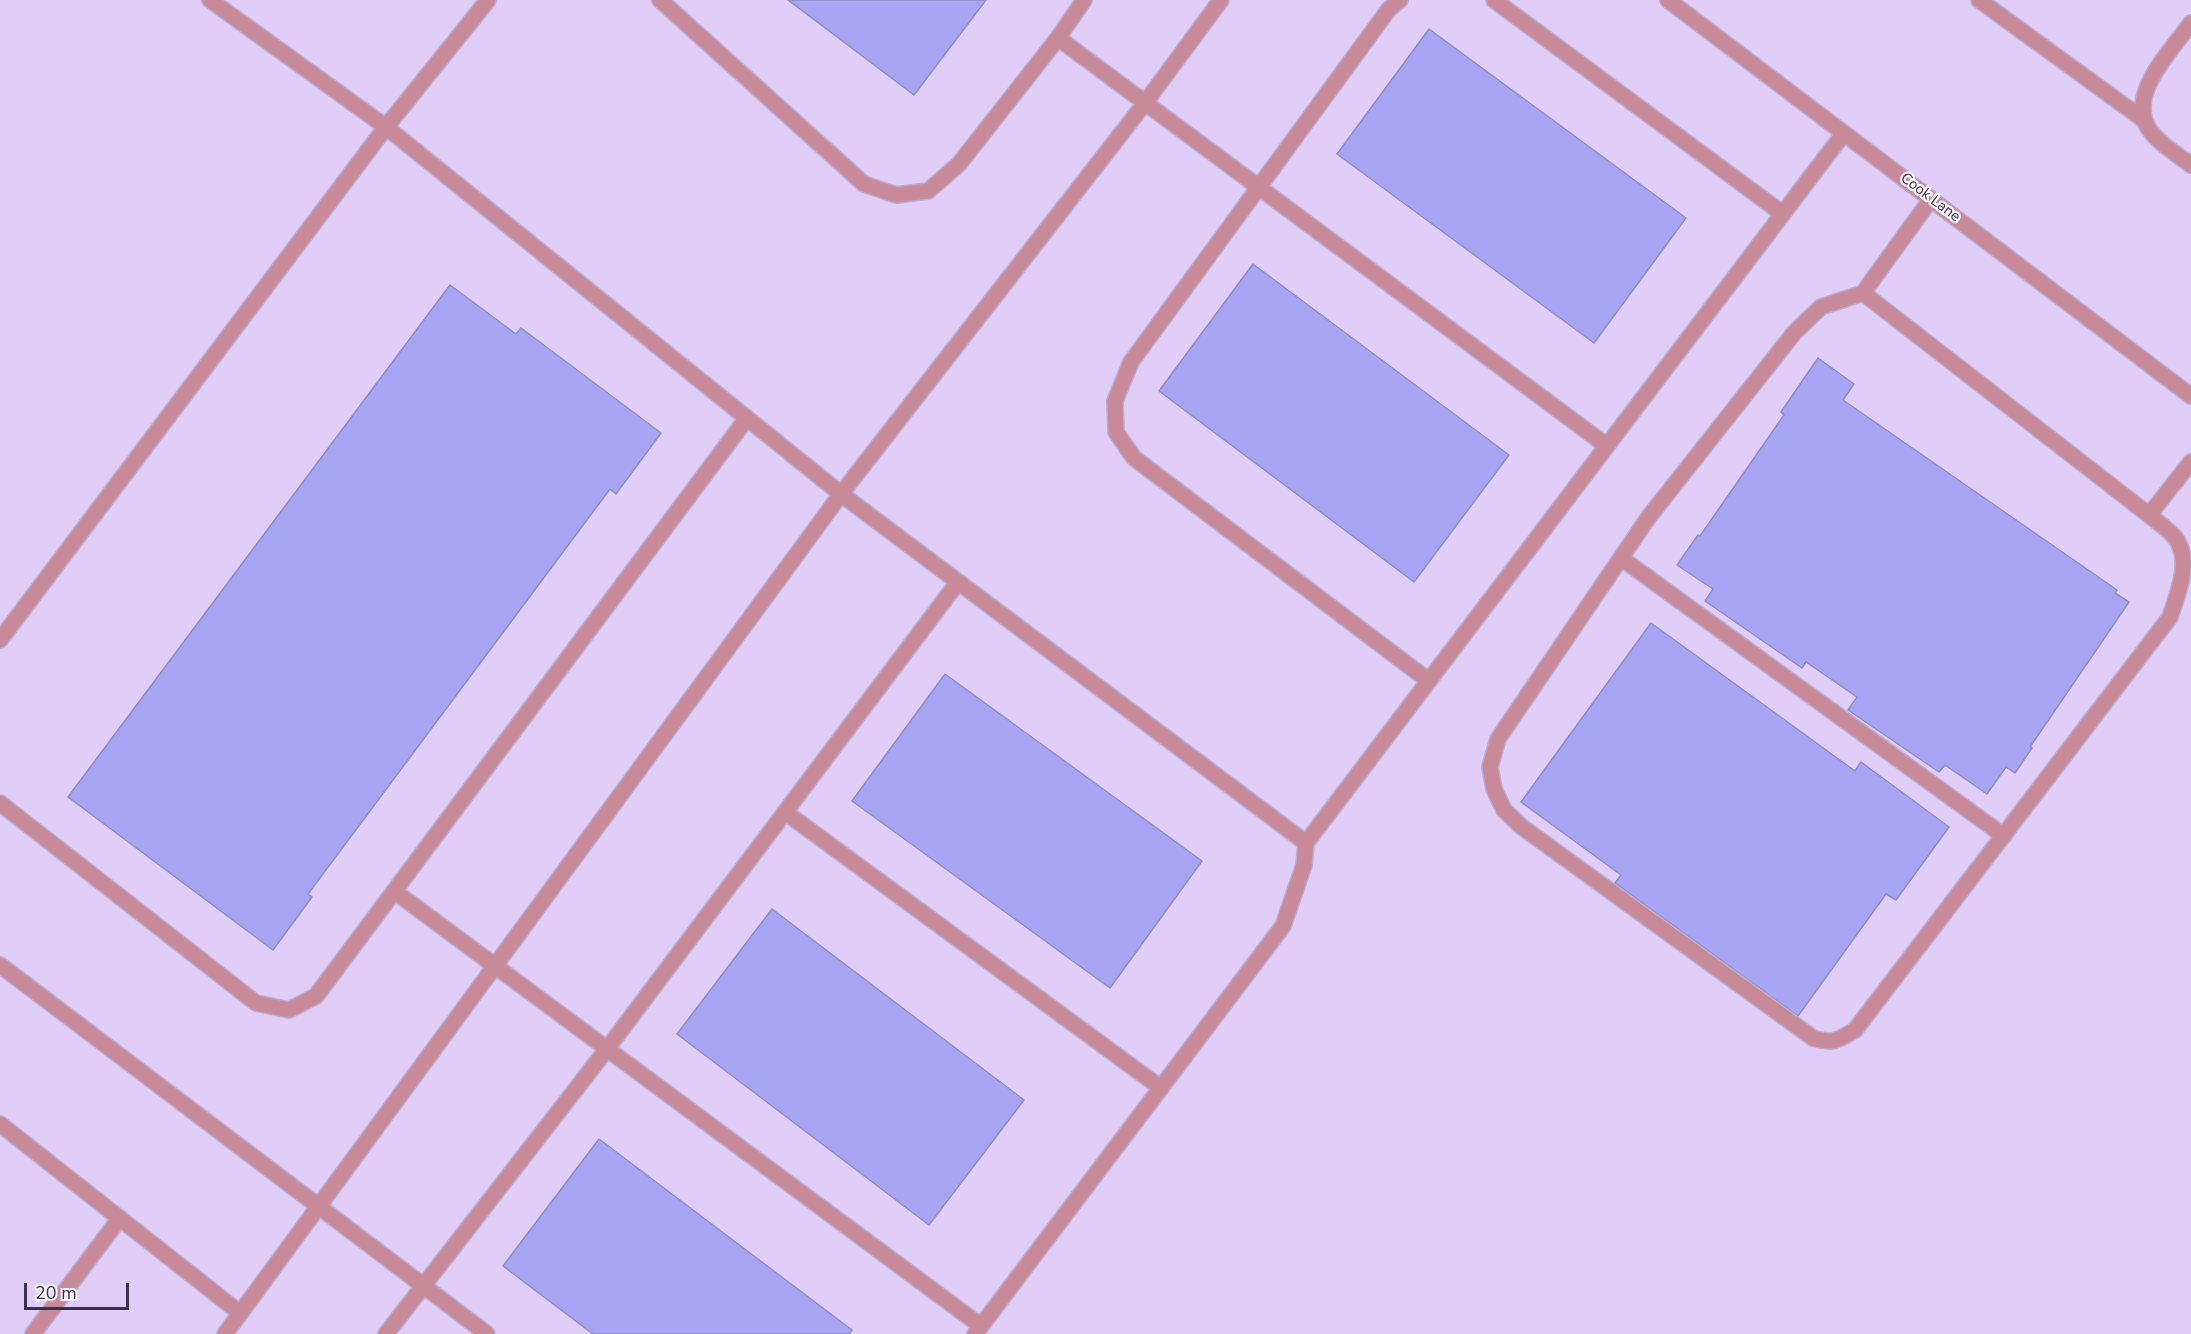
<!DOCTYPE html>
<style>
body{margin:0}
#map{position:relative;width:2191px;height:1334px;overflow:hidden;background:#e0cef9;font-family:"Nunito Sans",sans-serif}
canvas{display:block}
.scale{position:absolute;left:24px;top:1283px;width:105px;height:27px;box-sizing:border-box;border:3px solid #3b3247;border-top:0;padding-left:8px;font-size:18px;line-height:21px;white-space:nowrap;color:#3b3247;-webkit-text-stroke:4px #f9f7fd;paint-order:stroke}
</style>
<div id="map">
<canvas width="2191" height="1334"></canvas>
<div class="scale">20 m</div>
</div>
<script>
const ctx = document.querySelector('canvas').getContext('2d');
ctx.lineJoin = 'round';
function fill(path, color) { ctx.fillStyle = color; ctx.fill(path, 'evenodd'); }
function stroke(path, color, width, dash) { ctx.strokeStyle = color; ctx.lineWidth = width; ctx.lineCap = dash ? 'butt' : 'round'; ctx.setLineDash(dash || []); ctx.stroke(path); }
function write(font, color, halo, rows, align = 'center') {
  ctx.font = font + ' "Nunito Sans",sans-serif'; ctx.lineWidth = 4.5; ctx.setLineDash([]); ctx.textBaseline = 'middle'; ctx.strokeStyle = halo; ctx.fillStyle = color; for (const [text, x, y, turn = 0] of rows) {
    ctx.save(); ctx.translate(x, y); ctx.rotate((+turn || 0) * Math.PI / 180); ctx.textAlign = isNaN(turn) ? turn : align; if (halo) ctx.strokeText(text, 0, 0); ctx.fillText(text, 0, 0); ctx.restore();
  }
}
const building = new Path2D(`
 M788,0H986L914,95Z
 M1429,29L1686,218L1594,343L1337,154Z
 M1253,264L1509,455L1414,582L1159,391Z
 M450,285L516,334L521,328L661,433L616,494L610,489L308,894L312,897L273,950L68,797Z
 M1818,358L1854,384L1843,400L2117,590L2115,593L2129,602L2030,747L2032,748L2015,773L2006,767L1987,794L1945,765L1939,772L1848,710L1857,697L1806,662L1802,668L1705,601L1713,589L1677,565L1698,535L1700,536L1784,415L1781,412Z
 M1651,623L1855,771L1861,762L1949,827L1896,900L1886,894L1798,1016L1615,883L1621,875L1521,802Z
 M945,674L1202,861L1110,988L852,801Z
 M772,909L1024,1100L929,1225L677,1034Z
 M599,1139L852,1330L849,1334H593L503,1266Z`);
const service = new Path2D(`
 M488,0L386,127L841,494L1306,843
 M660,0L864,184L896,195L928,191L959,164L1058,38L1084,0
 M1400,0L1389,9L1131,362L1115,401L1116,432L1134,458L1429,681
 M1494,0L1783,214
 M1979,0L2144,120
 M2191,23C2171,51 2124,97 2151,132C2161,145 2178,155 2191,165
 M1058,38L1607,446
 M1931,199L1863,293L1821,307L1794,333L1648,518L1498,739L1490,767L1494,789L1504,810L1522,827L1813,1038C1833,1044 1837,1041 1855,1030L2170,617C2178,593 2191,563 2177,540C2170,530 2157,522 2149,515L2191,462
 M1863,293L2149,515
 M1621,558L2004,836
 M0,640L386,127L210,0
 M0,803L256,1003L289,1010L316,996L747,418
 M785,812L1161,1088
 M394,891L981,1326
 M0,965L487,1334
 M0,1124L240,1313
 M33,1334L120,1218
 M225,1334L841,494L1145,103L1221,0
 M386,1334L607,1049L958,582
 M975,1334L1283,926L1304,865L1306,843L1844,133`);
const minor = new Path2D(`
 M1668,0L2191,396`);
const streetNames = [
 ["Cook Lane",1930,198,37]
];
fill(building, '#a7a5f4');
stroke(building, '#8d8dc1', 1.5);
stroke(service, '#bcacd2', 18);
stroke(minor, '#bcacd2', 18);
stroke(service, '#c88a98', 15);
stroke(minor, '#c88a98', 15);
write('15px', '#3b3247', '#f9f7fd', streetNames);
</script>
